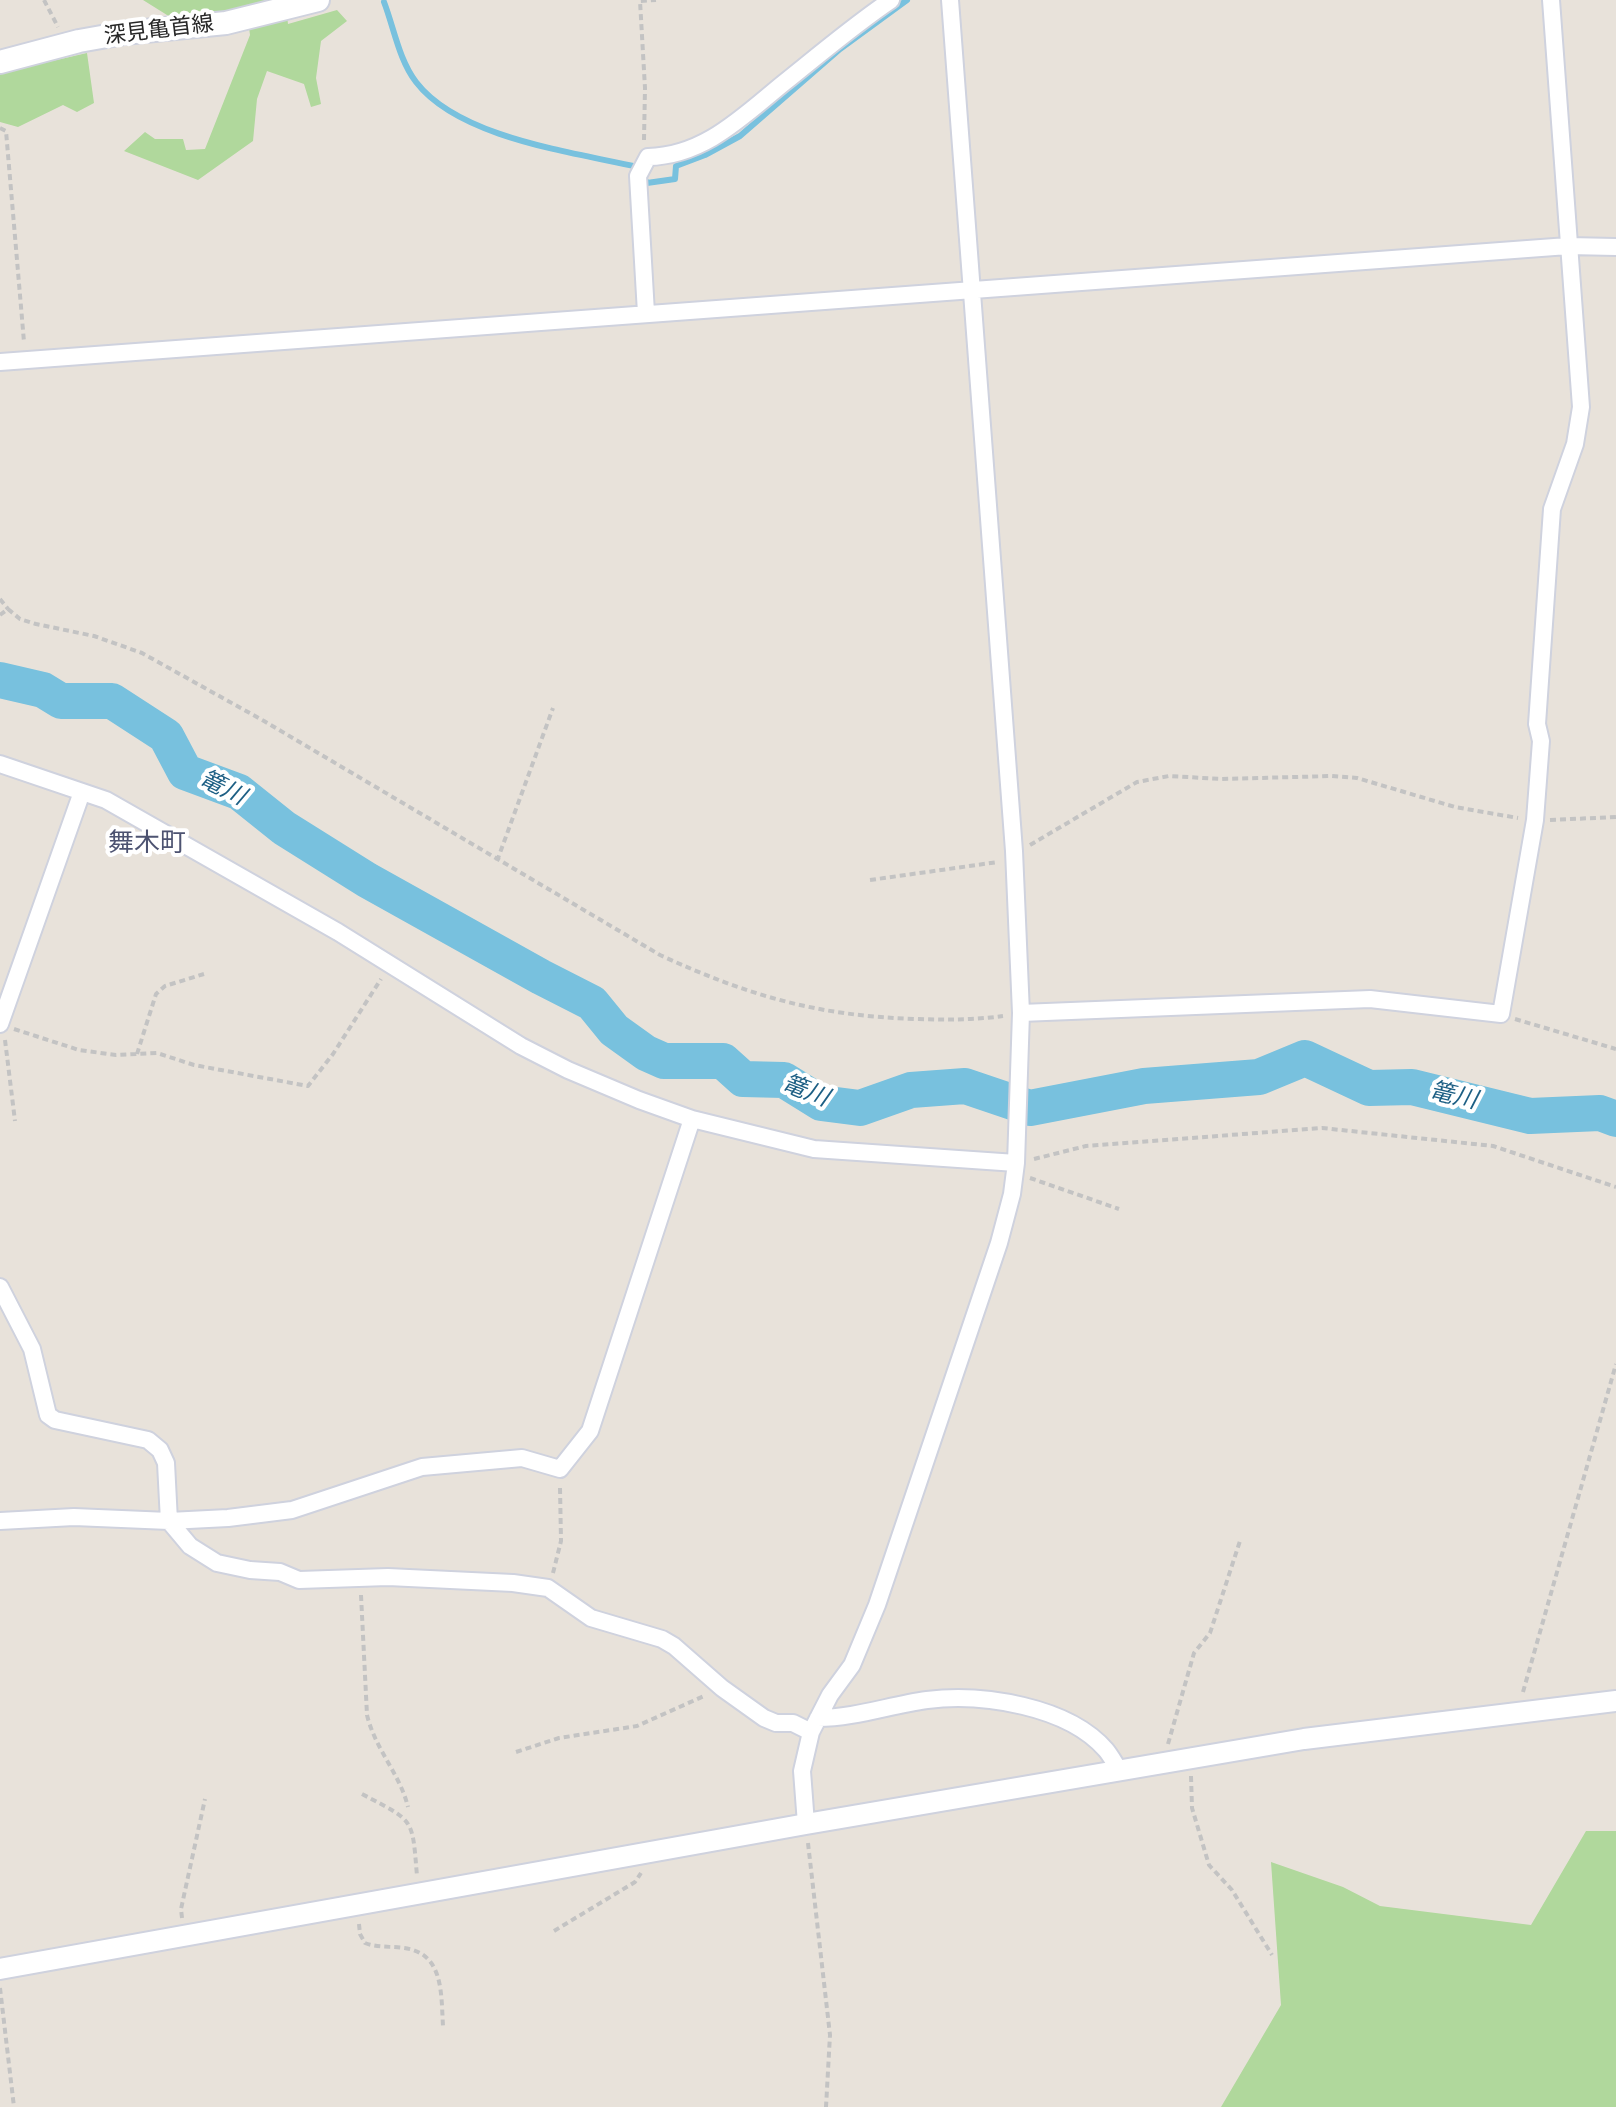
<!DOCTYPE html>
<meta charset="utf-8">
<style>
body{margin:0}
canvas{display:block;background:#e8e2da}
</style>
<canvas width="1616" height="2107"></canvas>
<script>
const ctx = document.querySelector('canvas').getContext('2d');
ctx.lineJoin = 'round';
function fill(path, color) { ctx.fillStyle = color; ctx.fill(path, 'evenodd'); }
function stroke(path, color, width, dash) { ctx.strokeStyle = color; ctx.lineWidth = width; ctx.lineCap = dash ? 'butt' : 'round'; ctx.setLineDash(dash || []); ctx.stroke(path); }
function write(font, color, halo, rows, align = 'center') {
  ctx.font = font + ' "Sofia Sans Condensed","Noto Sans JP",sans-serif'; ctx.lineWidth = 8; ctx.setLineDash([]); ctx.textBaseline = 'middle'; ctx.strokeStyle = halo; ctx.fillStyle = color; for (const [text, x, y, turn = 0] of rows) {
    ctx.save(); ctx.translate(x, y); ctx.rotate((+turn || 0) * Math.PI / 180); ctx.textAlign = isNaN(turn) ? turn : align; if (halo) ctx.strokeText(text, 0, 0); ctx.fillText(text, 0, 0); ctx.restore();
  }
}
const green = new Path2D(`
 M143,0H285L288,24L337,10L347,21L321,41L316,78L321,104L311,107L304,84L267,71L257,99L253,141L198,180L124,151L145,132L155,139H183L186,150L205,149L250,35L247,13L175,20Z
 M87,53L94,103L77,112L63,105L18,127L0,122V73Z
 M1586,1831H1616V2107H1221L1281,2005L1271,1862L1343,1887L1380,1906L1531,1925Z`);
const stream = new Path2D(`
 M384,2C394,28 399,60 416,82C459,138 572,152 638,167L647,183L675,179L676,166L705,155L740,136L840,49L907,0`);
const river = new Path2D(`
 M0,680L43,690L61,701H112L166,736L185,772L239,792L284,828L367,880L541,977L592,1003L614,1030L646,1053L664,1061H723L743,1079L784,1080L821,1103L860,1108L911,1090L965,1086L1030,1108L1144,1086L1259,1077L1305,1058L1369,1088L1412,1087L1530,1116L1600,1113L1616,1119`);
const path = new Path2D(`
 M44,0L58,27
 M0,128L6,131L24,342
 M644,140L645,88L640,1L656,0
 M0,599L8,609
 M0,615L8,609L20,619L36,624L94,636L142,653L264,721L660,955C749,996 818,1016 916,1019C946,1020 974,1020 1003,1016
 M1550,820L1616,817
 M1030,845L1137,782L1169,776L1221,779L1332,776L1357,778L1455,807L1518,818
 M497,861L553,708
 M870,880L998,862
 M1515,1019L1616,1049
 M14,1029L79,1050L116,1055L157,1053L194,1065L308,1086L333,1054L381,979
 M5,1040L15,1121
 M137,1054L156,994L165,986L204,974
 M1034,1159L1086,1146L1322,1128L1493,1146L1616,1187
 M1030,1178L1119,1209
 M553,1573L561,1541L560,1487
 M361,1595L367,1715C375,1749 400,1774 408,1807
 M1523,1692L1616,1364
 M1168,1744L1194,1653L1210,1633L1240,1541
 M516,1752L559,1738L637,1726L704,1696
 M1191,1776L1192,1808L1209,1865L1232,1890L1272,1955
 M362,1794C415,1822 412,1817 417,1876
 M808,1843L830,2035L826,2107
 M182,1918L181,1909L205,1799
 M359,1924L360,1934L365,1943C378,1948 391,1946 404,1948C444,1953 441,1994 443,2026
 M554,1931L635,1882L641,1873
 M0,1988L14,2107`);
const minor = new Path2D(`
 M646,313L638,176L648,157C705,156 744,115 785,82C820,54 854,25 891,0
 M0,362L1568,246L1616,247
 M0,764L106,800L338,932L521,1046L568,1070L639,1100L692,1119L814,1149L1016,1163
 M1021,1013L1370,999L1501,1014L1535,820L1541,741L1537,724L1552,509L1575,444L1581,407L1551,0
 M0,1024L82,792
 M0,1287L32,1349L48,1415L55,1420L148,1440L160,1450L166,1463L169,1521L190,1546L217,1563L250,1570L280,1572L299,1580L388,1577L513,1583L548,1588L591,1618L662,1639L674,1646L722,1688L764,1718L776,1723H793L811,1732
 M0,1521L74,1517L169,1521L228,1518L292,1510L422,1467L522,1458L560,1469L590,1431L692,1119
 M818,1718C855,1718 890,1705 927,1700C982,1693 1068,1706 1106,1750C1111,1756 1115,1764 1120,1771
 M806,1824L802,1771L811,1732L830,1695L852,1665L877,1605L999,1243L1012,1194L1016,1163L1021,1013L1014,851L950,0`);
const tertiary = new Path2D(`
 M0,1969L806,1824L1304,1739L1616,1701`);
const secondary = new Path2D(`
 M0,62L79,41L124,33L226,23L318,0`);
const streetNames = [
 ["深見亀首線",159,31,-7]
];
const waterNames = [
 ["篭川",222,789,26],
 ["篭川",805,1092,21],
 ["篭川",1453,1097,13]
];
const quarterNames = [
 ["舞木町",147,844]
];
fill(green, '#b0d89c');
stroke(stream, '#78c1de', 6);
stroke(river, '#78c1de', 36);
stroke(minor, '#cfd2de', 20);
stroke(tertiary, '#cfd2de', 24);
stroke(secondary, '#cfd2de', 26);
stroke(path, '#c3c3c3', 4, [6, 4]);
stroke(minor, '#fff', 16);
stroke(tertiary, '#fff', 20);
stroke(secondary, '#fff', 22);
write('22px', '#272727', '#fff', streetNames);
write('italic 24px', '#1d5f84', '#fff', waterNames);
write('26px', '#4d5371', '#fff', quarterNames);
</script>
